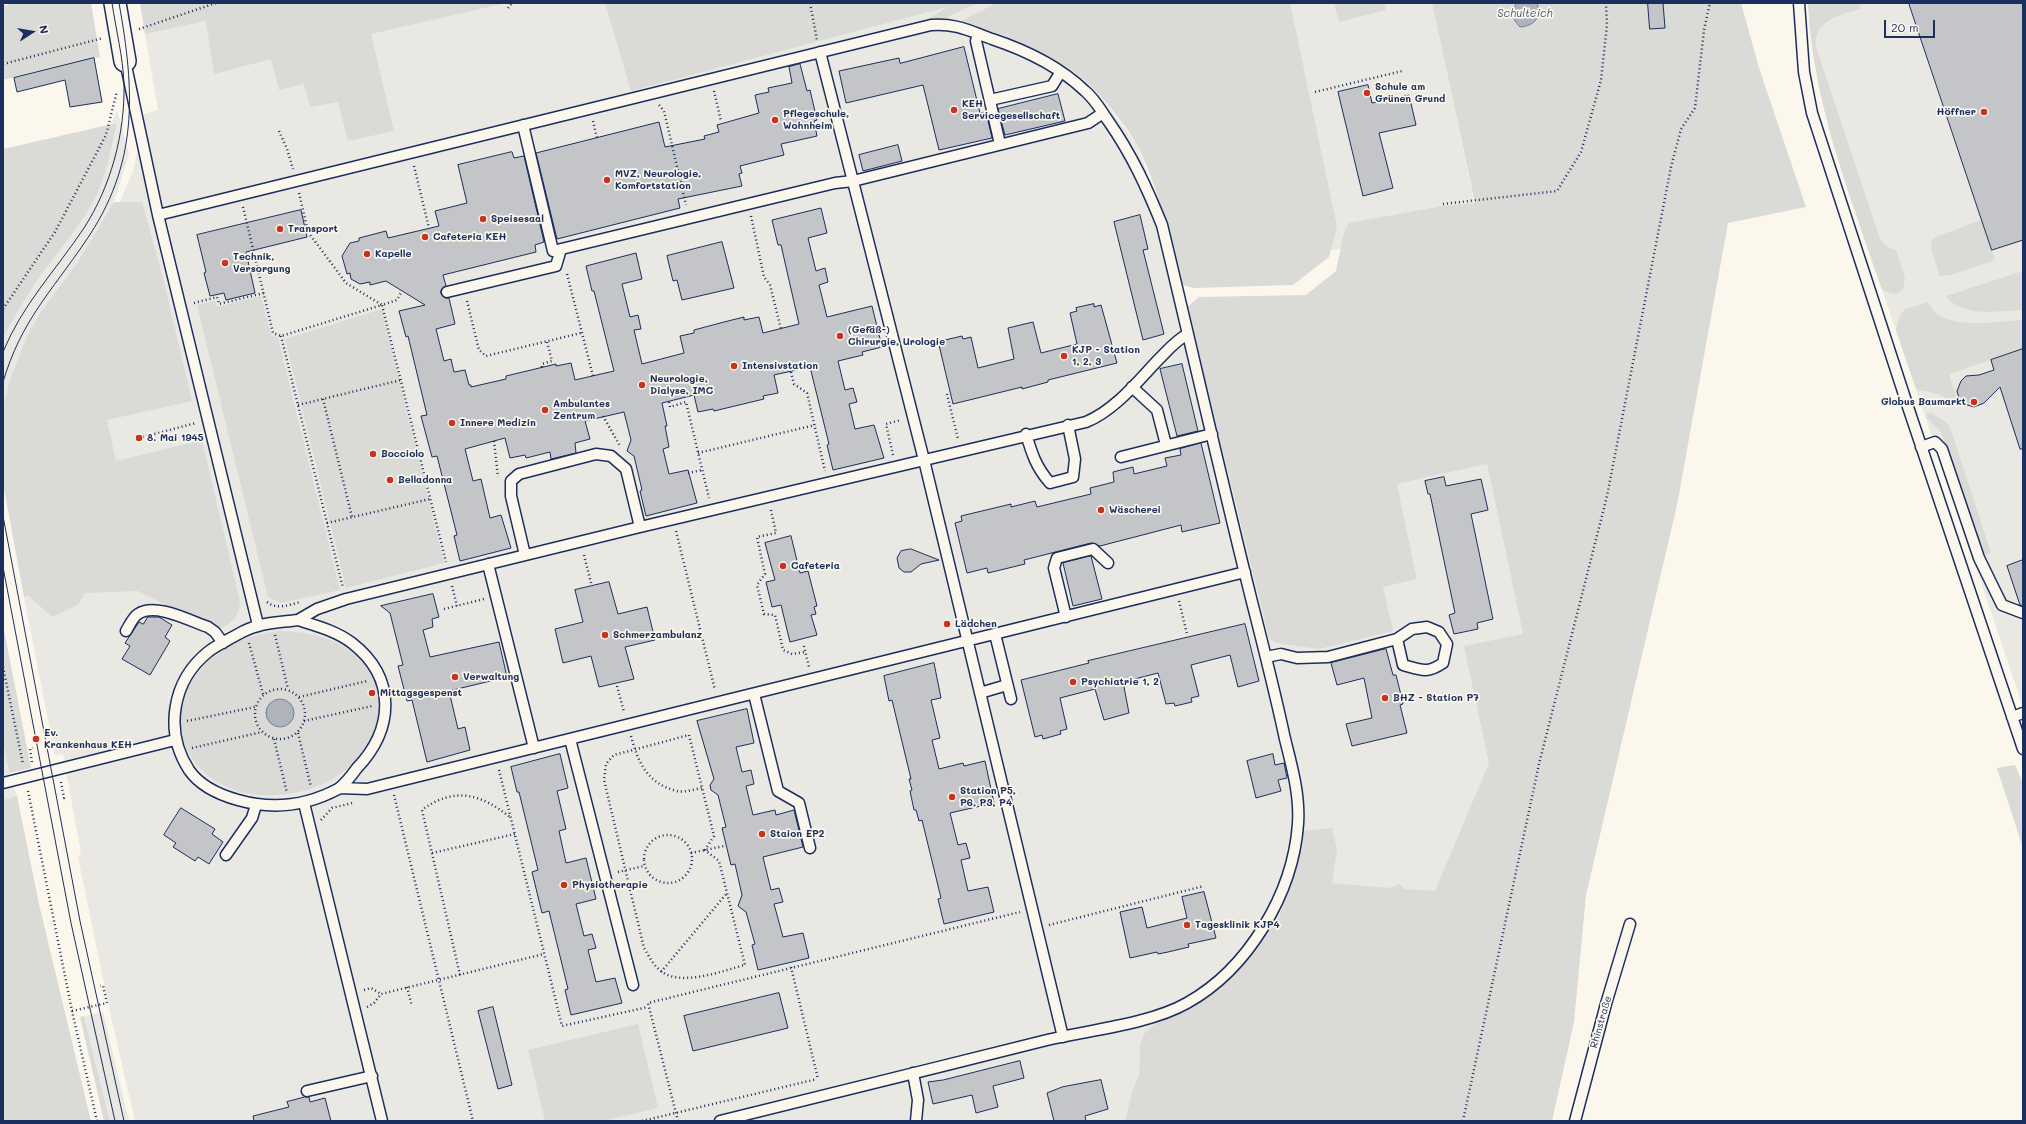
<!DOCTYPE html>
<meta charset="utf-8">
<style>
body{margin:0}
#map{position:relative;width:2026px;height:1124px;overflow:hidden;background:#fbf7ec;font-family:Mali,sans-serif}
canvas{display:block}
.frame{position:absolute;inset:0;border:4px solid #1b2f5e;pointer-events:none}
.north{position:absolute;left:12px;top:12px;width:40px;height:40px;-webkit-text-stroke:3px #fbf7ec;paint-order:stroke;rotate:78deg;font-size:11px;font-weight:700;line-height:16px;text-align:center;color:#1b2f5e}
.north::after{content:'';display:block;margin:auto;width:14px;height:18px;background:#1b2f5e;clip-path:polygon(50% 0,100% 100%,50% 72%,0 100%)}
.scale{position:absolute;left:1884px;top:20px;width:51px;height:18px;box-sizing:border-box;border:2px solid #1b2f5e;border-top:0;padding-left:5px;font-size:12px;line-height:14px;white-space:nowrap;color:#1b2f5e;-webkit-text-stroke:3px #fbf7ec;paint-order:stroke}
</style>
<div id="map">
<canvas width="2026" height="1124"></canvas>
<div class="frame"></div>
<div class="north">N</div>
<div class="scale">20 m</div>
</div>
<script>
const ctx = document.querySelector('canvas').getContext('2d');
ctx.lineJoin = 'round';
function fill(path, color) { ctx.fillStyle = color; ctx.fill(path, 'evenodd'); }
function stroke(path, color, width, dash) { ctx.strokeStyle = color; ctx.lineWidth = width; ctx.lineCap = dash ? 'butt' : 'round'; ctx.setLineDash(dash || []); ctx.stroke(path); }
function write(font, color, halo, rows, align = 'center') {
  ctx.font = font + ' Mali,sans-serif'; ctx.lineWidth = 3.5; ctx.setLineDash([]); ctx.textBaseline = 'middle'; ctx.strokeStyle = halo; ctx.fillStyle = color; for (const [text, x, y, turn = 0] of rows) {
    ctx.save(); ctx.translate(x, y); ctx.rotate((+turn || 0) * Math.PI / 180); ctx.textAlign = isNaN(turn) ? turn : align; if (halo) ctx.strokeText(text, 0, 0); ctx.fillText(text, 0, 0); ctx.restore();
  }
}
const built = new Path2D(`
 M277,3H1193L996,33L1026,44L1077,73L1108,106L1136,143L1150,179L1168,232L1263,614L1417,579L1397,484L1487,464L1523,634L1489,763L1469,961L1280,915L1261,943L1215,991L1191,1009L1153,1025L1140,1045L1139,1075L1132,1091L1125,1121H135L109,1008L78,857L81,853L63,754L55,755L24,597L29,596L115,213L134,169L144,114L158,110L145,34Z
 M1279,3H1432L1489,272L1424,244L1296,252Z
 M1808,3H2023V707L1831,138L1819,88L1811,41Z
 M117,109L129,154L114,202L77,263L39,314L27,336L9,382L3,408V338L15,315L39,278L78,225L92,203L103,179L112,148L117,123H112Z
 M3,741L9,773L17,796L3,800Z
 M103,1012L129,1121H110L84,1016Z`);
const green = new Path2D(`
 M14,3H91L100,57L3,80V6Z
 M140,3H506L371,34L394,131L348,141L338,102L310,107L304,84L279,90L271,59L214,74L206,21L145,34Z
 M605,3H978L945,18L923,23L947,7L631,91Z
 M997,3H1290L1337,227L1329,257L1293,285L1194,288L1182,285C1170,241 1157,182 1136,143C1124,122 1096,89 1077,74C1071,69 1063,65 1056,61C1025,43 991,27 955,24Z
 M1334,3H1384L1386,10L1339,22Z
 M1432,3H1741L1759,68L1806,207L1728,223L1677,505L1586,895L1574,1022L1552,1121H1125L1132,1091L1139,1075L1140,1045L1144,1034L1153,1025L1191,1009L1215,991L1261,943L1280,915L1294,875L1303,831L1332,828L1337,850L1332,883L1388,888L1400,884L1405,889L1435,891L1489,763L1464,646L1523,634L1487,464L1397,484L1417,579L1383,587L1393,631L1319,649L1276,643L1269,638L1187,307L1199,297L1306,295L1336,271L1344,233L1349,223L1443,206L1475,203Z
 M1808,3H1859L1860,9C1840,15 1813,20 1816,47L1880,239L1886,246L1896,250L1905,278L1903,290L1894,294L1882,290C1850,196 1813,103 1808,3Z
 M117,123C111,150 106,179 92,204C77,230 57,253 39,278C26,297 14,317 3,338V149Z
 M114,202H142L163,278L192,401L107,420L116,461L202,440L240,602C239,616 233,622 221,628L196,620L138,591L85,593L78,605L52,617L29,596L24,597L3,483V408L9,382L27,336L39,314L77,263Z
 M1982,220L1995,260L1950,275L1940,276L1931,249L1932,240L1938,236Z
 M2023,271V310C1998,311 1963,318 1946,296Z
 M261,296L271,335L278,338L340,590L281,603L268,597L197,305L215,301L217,307Z
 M1928,302C1941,333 1996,321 2023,320V349L1949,374L1959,405H1956C1944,395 1934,392 1918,390L1915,386L1896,330L1900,315L1906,309Z
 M382,309L444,563L346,588L285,339Z
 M1931,413L1946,422L1950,427L1991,553L1984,556L1978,545L1941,432L1927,418L1926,414Z
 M3,625L31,768L9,773L3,741Z
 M280,631C432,634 397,803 259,795C239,794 218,785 204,772C164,734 179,681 220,651C238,639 259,633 280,631Z
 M2015,765L2023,783V848L1997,768Z
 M17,796L39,904L91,1121H3V800Z
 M84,1016L110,1121H104L80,1017Z
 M638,1024L658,1108L603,1121H545L528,1050Z`);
const water = new Path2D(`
 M1517,3H1537C1542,16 1535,26 1520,27L1515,21L1512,11Z
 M266 713a14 14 0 1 1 28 0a14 14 0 1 1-28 0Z`);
const building = new Path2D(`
 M1648,3H1663L1665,28L1650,29Z
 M1909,3H2023V240L1992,250Z
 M964,47L980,113L986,112L992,138L939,150L923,85L846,103L839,71L899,58L900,63Z
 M94,58L102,102L70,107L65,80L17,92L14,78Z
 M800,64L807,91L810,90L817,120L814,121L817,136L781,144L784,155L740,166L742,173L739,174L742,186L678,199L680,208L557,239L536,153L659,122L665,147L705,139L704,136L719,132L717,125L759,113L755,95L769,92L768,88L792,83L789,67Z
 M1368,85L1372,103L1409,95L1416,125L1379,133L1393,188L1363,196L1338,92Z
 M1058,94L1065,121L1005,135L998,109Z
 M898,145L902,161L863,171L859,155Z
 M512,152L514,158L524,156L544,242L535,245L536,252L443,275L446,286L441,290V294L445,298H449L455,324L436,329L444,361L451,359L454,372L465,370L469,385H471V387L506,379V376L556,364V366L571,363L575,380L614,371L594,291H592L586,266L636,253L642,279L622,284L630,317L638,315L641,329L634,330L642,364L684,353L680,336L694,333V330L724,322L744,317V320L759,317L763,333L799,324L781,245H778L772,220L821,208L827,233L808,238L816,271L825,268L828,282L819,285L827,317L872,306L882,347L862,352L863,355L838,361L845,390L853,388L857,402L849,404L855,429L874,425L884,458L833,470L827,445L829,444L810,367L774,375L778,393L763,396L764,399L714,411L713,409L698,412L694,395L662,403L667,426H665L669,447L663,449L669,474L688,470L697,503L646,516L640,491L642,490L634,456L627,451L631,440L624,412L585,421L590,439L575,443L576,453L551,459L550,452L526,458L525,455L510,458L505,438L465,449L473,481L481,479L490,518L501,515L511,548L460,561L454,536L457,535L437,456L432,457L421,416L427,415L408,336L406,337L399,311L425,305L386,281L370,285V282L360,284L351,279L350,273L347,274L342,256L350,243L359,241V238L386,231L388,238L439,226L435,211L467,203L458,165Z
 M301,210L307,237L246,252L255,293L226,300L224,293L210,296L204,273L206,272L197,235Z
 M1140,215L1148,249L1143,250L1164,334L1143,340L1114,222Z
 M722,242L734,288L682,300L677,280L673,281L667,256Z
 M1094,304V307L1101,305L1117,363L1048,380V382L1022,389V387L953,404L939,345L946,343L945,340L962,336L963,339L971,337L978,368L1014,359L1008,328L1033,322L1041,353L1077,344L1070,313L1077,311L1076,308Z
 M2023,349V449H2020L2000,387L1984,403L1974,407L1964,404L1959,398L1957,391L1961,381L1966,376L1979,375L1994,370L1991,360Z
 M1182,364L1198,431L1177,436L1160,369Z
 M1201,443L1220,523L1182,532L1181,525L1100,546L1091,543L1024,560L1025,564L988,573L987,568L967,573L955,523L962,521L961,516L1011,504V507L1035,501L1037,507L1091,494L1090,488L1114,482L1113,472L1133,467L1134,474L1167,466L1165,458L1181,455L1180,449Z
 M1444,477L1446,486L1481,479L1488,510L1471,514L1493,619L1477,623L1478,629L1454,634L1449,615L1455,613L1430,494H1428L1425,481Z
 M791,536L800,573L808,571L817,606L814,607L816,614L811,615L817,635L790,642L781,605L772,607L766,582L775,580L765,543Z
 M911,549L939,560L921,564L911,572H904L899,568L897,558L901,551Z
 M1091,556L1102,599L1073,606L1063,563Z
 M2023,560V606L2020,605L2007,566Z
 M609,582L618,614L647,607L655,640L625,647L634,679L599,687L591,656L563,663L555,629L583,622L575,590Z
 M433,594L439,617L432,619L433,627L423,630L430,657L499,642L507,677L449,691L458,729L465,727L470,750L427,762L412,700L407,701L398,666L403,665L390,613L381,606Z
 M148,617H159L172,625L165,637L170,641L150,675L122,659L130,646L125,643L139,622L143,624Z
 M1245,624L1259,681L1238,687L1230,655L1191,665L1199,696L1191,698L1192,702L1175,706L1174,703L1166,704L1158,673L1123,682L1129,713L1104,720L1095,689L1060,698L1067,729L1060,731L1061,734L1043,739L1042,735L1035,737L1021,680L1089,663L1088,661Z
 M1386,649L1393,675H1396L1401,695L1403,704L1400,705L1407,733L1352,746L1346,724L1372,718L1364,678L1337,685L1331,663Z
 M934,663L941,698L931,700L940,738L932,740L939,769L963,763L964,766L985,761L994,803L950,813L958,845L966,843L970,858L961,860L968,891L988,887L994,912L944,924L938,899L941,898L922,820L919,821L916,810H914L910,791L912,790L909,779H911L892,700L889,701L884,676Z
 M747,709L754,743L736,747L742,772L751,770L754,784L746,786L753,815L775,810L776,815L794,810L803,847L763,857L771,890L779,888L783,902L774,904L783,937L803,933L809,958L758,970L752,945L755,944L746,912L738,906L742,895L735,864L731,865L722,828L726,827L718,795L711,790L710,785L714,779L697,721Z
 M560,754L568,788L557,791L566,829L559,831L566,863L586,858L596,899L576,904L584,936L592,934L596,948L588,950L596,982L615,978L622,1003L571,1015L565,990L568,989L549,911L542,913L532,872L538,870L519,792H517L511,767Z
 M1273,754L1275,765L1284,763L1287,778L1278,780L1281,791L1256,798L1247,761Z
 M181,808L215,829L212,834L223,842L209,864L198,857L195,861L173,847L176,843L164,835Z
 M1204,892L1216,938L1188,944L1189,947L1168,952L1158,954L1157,952L1130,958L1120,912L1142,907L1147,928L1187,918L1182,897Z
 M779,993L788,1028L693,1051L684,1016Z
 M493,1007L512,1085L498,1089L478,1011Z
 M1020,1061L1024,1078L993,1086L998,1107L976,1113L972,1095L933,1104L928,1082L943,1080Z
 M1101,1080L1108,1109L1085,1116L1086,1121H1054L1047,1093L1062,1087Z
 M305,1097H309L310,1102L325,1098L331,1121H254L253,1116L289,1107L287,1102Z`);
const path = new Path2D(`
 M810,3L817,40
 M508,8L512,3
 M139,29L216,3
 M3,64L103,38
 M714,91L721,121
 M1315,92L1402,71
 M659,105L664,111L686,205
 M593,121L597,138
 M279,131L287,149L293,169
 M414,166L429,228
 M299,193L308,232L346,283L382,305L397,300L402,291
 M1443,204L1557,191L1581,152L1601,80L1607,25L1606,3
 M243,207L273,333L281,336L382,305L446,562
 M751,216L764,277L770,285L781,329
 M567,274L593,376
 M467,301L479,350L486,356L581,333
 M194,303L217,297L219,304L264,293
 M3,309L55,232L106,135L117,91
 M281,336L343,588
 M542,367V364L552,361L547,342
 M791,372L794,384L807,393L825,471
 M947,394L958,439
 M323,399L352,517
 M669,402L670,407L686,402L709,498
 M298,405L401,380
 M603,416L620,446
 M139,438L196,423
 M494,441L498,477
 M698,453L815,425
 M893,455L886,424L901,420
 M688,473L702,470
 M771,510L776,533L757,537L765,574L757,585L764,614L775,615L783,650L792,654L805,652
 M327,523L430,499
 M676,531L715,690
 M584,555L591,583
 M452,586L457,606
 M1179,601L1187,634
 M267,602C277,610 288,605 300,602
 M444,609L484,599
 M275,635L288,689
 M249,643L263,694
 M804,646L809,667
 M3,667L23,764
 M617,686L624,712
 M255 714a25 25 0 1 1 50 0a25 25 0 1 1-50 0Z
 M299,697L367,681
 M187,721L255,707
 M304,721L372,706
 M298,733L311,787
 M689,735L714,836L705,850L719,861L745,965C722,971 681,987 661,971C653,965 649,956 644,948L604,780L606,764L614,755Z
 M631,736C638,763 648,784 677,791C684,793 695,789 702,788
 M274,739L287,793
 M192,748L262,732
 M32,762L30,749L33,748
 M499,770L562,1026L648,1007
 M61,782L64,798L62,799
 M28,791L72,1011L97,1121
 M394,795L473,1121
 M321,820L332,808L352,803
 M644 859a24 24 0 1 1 48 0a24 24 0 1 1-48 0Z
 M432,853L515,834
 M691,853L724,846
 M618,872L644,866
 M1049,925L1204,886
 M791,967L818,1079
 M661,972L727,893
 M460,975L422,810C454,786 482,794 511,818
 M407,987L412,1006
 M364,990L371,988L381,994
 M367,1007L374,1003L381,994L544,954
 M72,1011L107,1003L103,986H100
 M642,1121L817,1079
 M678,1121L648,1003L1020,912
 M1463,1121L1539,764L1607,496L1671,167L1681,129L1695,108L1704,30L1710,3`);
const lane = new Path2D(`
 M1799,3L1804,72L1812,113L1908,407L2023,749
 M978,34L976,41L1000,144
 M820,52L924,460L1063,1037
 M125,61L158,215L258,625
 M990,100L1052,86L1060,73
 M523,125L553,251L835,183L853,181L1088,123L1103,113
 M158,215L931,25C955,23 970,31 992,39C1025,50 1060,67 1085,91C1095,99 1102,112 1109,122C1132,155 1147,188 1162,225C1192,349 1220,474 1251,598C1263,645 1275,692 1285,739C1292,767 1300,795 1298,824C1293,894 1248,969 1187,1003C1150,1024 1090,1030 1047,1040C938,1067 829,1095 720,1121
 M447,292L556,266L561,249
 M1132,387L1157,410L1166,445
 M1026,434C1032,454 1036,467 1050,483L1073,477L1075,459L1068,425
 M1921,447L1935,442L1942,449L1979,558L2002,605L2023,613
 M1121,457L1212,434
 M525,555L511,496V481L519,474L596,454L611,456L626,469L640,527
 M488,564L534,748
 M1066,617L1054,568L1057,558L1093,549L1108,563
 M298,620L317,609L346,599L640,527L1086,422C1115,410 1137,382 1158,360C1168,350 1176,340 1188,334
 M298,620C317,626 336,631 352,643C397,678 394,729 357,768C352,775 345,784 338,789C306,806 273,810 238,800C220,795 200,786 189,770C164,731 172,681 208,652C214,647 223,643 229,639C239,634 247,628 258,626C270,622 285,622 298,620Z
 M126,631C129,626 133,617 138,614C155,602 190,621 208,627L215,632L223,643
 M995,634L1011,699
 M1266,657L1281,654L1297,658L1328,657L1397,639L1412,629L1427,627L1439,632L1447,644L1443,663C1427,674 1421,670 1403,665L1397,639
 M980,693L1007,685
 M754,694L778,791L799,803L810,848
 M2012,717L2023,713
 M570,739L633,985
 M3,783L175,740
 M340,788L367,789L1245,572
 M304,803L382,1121
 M226,855L252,818L256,805
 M913,1073L918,1100L916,1121
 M307,1091L372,1076
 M1575,1121L1606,1004L1630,924`);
const street = new Path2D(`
 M115,3L125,61`);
const tram = new Path2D(`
 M3,352C22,305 56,270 84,228C111,186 125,134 124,84C123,57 116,30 112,3
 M3,382C21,321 51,292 85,242C139,164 135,92 119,3
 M3,516L80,921L124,1121
 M3,567L71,923L115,1121`);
const markers = [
 [1367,93,4,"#c8321e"],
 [954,110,4,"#c8321e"],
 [1984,112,4,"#c8321e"],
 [775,120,4,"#c8321e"],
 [607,180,4,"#c8321e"],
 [483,219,4,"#c8321e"],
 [280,229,4,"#c8321e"],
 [425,237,4,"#c8321e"],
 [367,254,4,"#c8321e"],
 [225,263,4,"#c8321e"],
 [840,336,4,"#c8321e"],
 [1064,356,4,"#c8321e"],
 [734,366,4,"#c8321e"],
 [642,385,4,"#c8321e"],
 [1974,402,4,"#c8321e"],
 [545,410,4,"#c8321e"],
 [452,423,4,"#c8321e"],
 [139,438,4,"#c8321e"],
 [373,454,4,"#c8321e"],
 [390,480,4,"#c8321e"],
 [1101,510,4,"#c8321e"],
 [783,566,4,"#c8321e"],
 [947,624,4,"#c8321e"],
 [605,635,4,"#c8321e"],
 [455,677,4,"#c8321e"],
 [1073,682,4,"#c8321e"],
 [372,693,4,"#c8321e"],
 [1385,698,4,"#c8321e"],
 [36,739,4,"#c8321e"],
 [952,797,4,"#c8321e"],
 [762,834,4,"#c8321e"],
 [564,885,4,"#c8321e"],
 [1187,925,4,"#c8321e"]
];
const poiNames = [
 ["Schule am",1375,87],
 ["Grünen Grund",1375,99],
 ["KEH",962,104],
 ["Servicegesellschaft",962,116],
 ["Höffner",1976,112,"right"],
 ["Pflegeschule,",783,114],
 ["Wohnheim",783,126],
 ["MVZ, Neurologie,",615,174],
 ["Komfortstation",615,186],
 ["Speisesaal",491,219],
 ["Transport",288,229],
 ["Cafeteria KEH",433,237],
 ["Kapelle",375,254],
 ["Technik,",233,257],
 ["Versorgung",233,269],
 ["(Gefäß-)",848,330],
 ["Chirurgie, Urologie",848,342],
 ["KJP - Station",1072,350],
 ["1, 2, 3",1072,362],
 ["Intensivstation",742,366],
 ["Neurologie,",650,379],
 ["Dialyse, IMC",650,391],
 ["Globus Baumarkt",1966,402,"right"],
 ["Ambulantes",553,404],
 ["Zentrum",553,416],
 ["Innere Medizin",460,423],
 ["8. Mai 1945",147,438],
 ["Bocciolo",381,454],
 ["Belladonna",398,480],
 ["Wäscherei",1109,510],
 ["Cafeteria",791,566],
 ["Lädchen",955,624],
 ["Schmerzambulanz",613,635],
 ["Verwaltung",463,677],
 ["Psychiatrie 1, 2",1081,682],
 ["Mittagsgespenst",380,693],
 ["BHZ - Station P7",1393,698],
 ["Ev.",44,733],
 ["Krankenhaus KEH",44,745],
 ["Station P5,",960,791],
 ["P6, P3, P4",960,803],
 ["Staion EP2",770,834],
 ["Physiotherapie",572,885],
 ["Tagesklinik KJP4",1195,925]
];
const streetNames = [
 ["Rhinstraße",1601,1022,-74]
];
const waterNames = [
 ["Schulteich",1525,14]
];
fill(built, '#eae8e2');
fill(green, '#dadad7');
fill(water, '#afb3bb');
stroke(water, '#747e96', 1);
fill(building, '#c3c5c9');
stroke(building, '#1b2f5e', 1);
stroke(lane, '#1b2f5e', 13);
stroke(street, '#1b2f5e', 24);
stroke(path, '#1b2f5e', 2.5, [1, 3]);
stroke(lane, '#fbf7ec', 10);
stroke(street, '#fbf7ec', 21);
stroke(tram, '#1b2f5e', 1);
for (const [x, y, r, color] of markers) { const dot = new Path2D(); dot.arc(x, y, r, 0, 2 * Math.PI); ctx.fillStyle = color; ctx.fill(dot); stroke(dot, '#fbf7ec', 1.5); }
write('bold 10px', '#1b2f5e', '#fbf7ec', poiNames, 'left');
write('10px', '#1b2f5e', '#fbf7ec', streetNames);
write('italic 11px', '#47577a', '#fbf7ec', waterNames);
</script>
